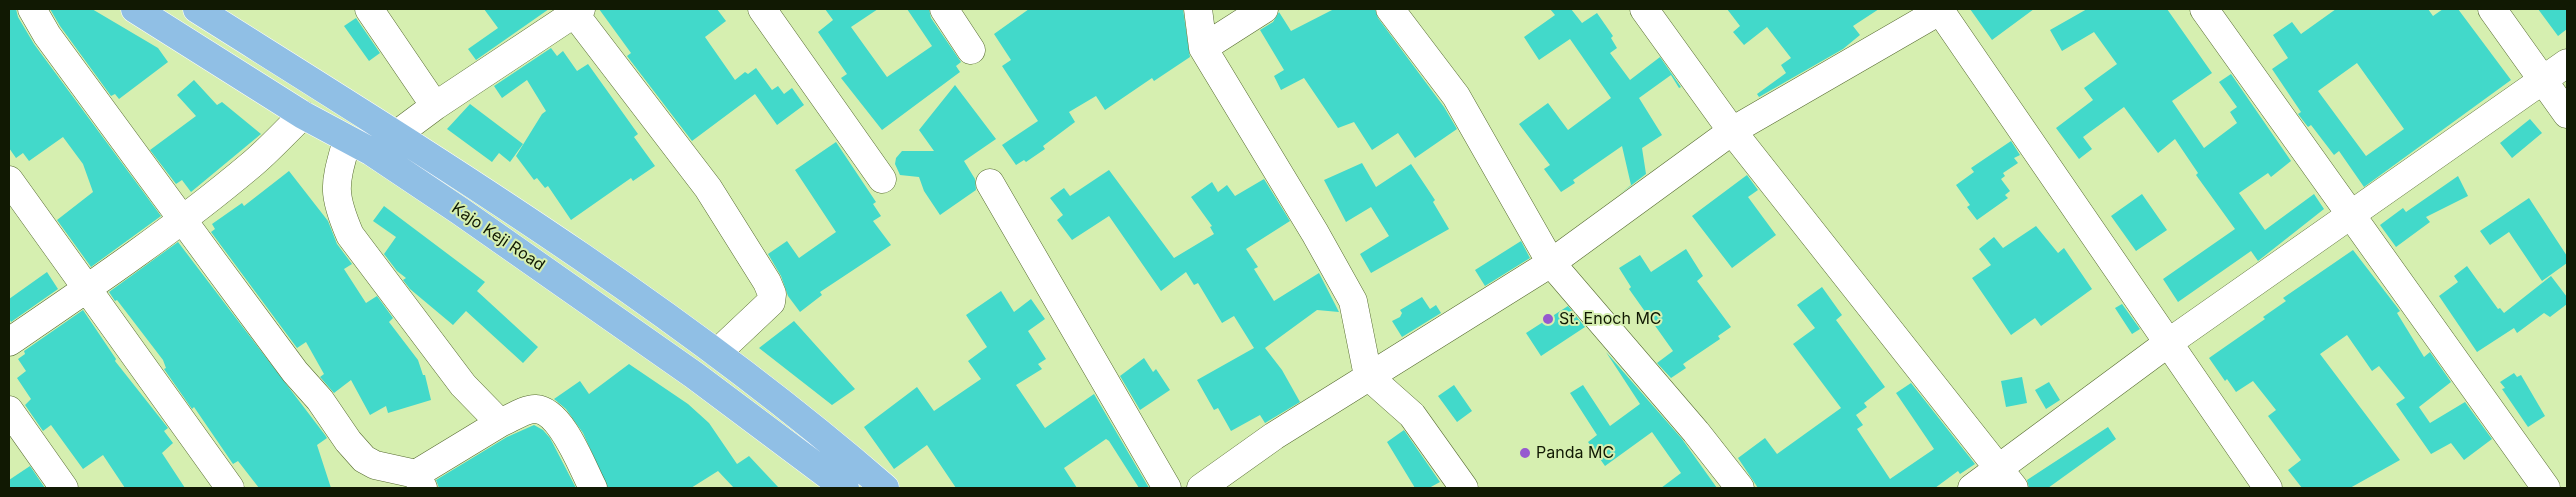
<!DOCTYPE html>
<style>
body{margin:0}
#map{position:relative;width:2576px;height:497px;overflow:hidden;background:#d6efb0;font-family:Inter,sans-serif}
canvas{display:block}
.frame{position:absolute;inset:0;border:10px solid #111903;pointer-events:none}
</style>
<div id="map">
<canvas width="2576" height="497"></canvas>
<div class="frame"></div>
</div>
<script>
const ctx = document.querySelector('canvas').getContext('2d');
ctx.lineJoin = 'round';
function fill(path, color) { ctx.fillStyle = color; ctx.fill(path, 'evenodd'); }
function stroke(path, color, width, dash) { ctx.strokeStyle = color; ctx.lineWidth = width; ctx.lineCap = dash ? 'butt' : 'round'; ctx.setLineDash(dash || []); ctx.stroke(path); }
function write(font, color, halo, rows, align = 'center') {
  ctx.font = font + ' Inter,sans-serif'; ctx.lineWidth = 4; ctx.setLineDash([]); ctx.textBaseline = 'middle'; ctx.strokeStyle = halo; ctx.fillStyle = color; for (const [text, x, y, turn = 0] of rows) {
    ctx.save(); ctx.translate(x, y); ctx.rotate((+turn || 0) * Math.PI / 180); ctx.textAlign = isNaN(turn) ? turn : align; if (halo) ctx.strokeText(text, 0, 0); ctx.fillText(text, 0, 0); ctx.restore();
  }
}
const building = new Path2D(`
 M9,9H16L18,17L34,44L161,216L91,267L57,220L93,192L83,164L63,137L29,161L23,153L16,158L9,148Z
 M50,9H92L158,48L168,62L119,99L115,94L111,96L60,26Z
 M484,9H549L476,60L468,49L498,28Z
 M599,9H717L726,21L705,37L735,80L745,72L748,74L756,68L772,90L778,86L784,94L792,88L804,105L777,125L755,94L692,141L627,56L631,53Z
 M825,9H878L851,27L887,77L932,46L907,9H929L931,18L961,62L956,66L960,72L882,130L841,78L847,74L818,32L833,20Z
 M1029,9H1183L1190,57L1154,81L1152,78L1105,110L1096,96L1069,112L1075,122L1043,146L1045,149L1026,162L1024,160L1016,165L1002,145L1038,121L1002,66L1011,60L994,34Z
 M1334,9H1375L1378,18L1444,107L1457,129L1415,158L1398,133L1372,150L1354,122L1338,128L1304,78L1281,90L1274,76L1284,70L1260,30L1273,22L1279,12L1291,31Z
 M1550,9H1571L1582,23L1597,13L1613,36L1611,38L1617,48L1610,53L1630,80L1660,57L1681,87L1679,88L1671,75L1639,98L1662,135L1642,148L1646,174L1620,194L1631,185L1622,146L1573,180L1575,183L1561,192L1544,169L1550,165L1519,124L1548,103L1568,130L1611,98L1570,39L1539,60L1524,37L1555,15Z
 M1727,9H1879L1853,26L1860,35L1843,49L1759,97L1757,94L1786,73L1781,65L1791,58L1767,27L1744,45L1733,32L1740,26Z
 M1970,9H2034L1992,40Z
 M2087,9H2167L2212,73L2172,101L2204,148L2237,123L2230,112L2237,107L2219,82L2231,74L2291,161L2271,177L2268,173L2239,193L2265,230L2314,194L2324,209L2258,261L2251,251L2178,302L2163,279L2235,229L2196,175L2198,173L2175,139L2158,153L2124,107L2083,137L2092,149L2079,159L2056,128L2093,100L2084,88L2117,64L2094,32L2062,51L2050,30Z
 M2336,9H2428L2433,16L2443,9H2458L2511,80L2364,187L2339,151L2334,155L2311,125L2308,127L2298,114L2301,112L2272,69L2288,58L2273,35L2292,22L2301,34ZM2357,63L2404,129L2366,156L2318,91Z
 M2538,9H2567V29L2558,36Z
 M356,18L380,53L369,61L344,26Z
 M551,48L557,56L563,51L577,71L588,64L638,134L634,137L655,166L633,181L631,178L571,220L548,186L545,188L537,178L534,180L516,156L542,114L546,111L527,80L502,98L494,86Z
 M194,80L217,105L222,102L261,134L191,192L182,180L176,184L150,150L196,116L177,95Z
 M955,85L996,139L964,161L975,179L976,190L940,215L924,191L919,177L900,175L895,164L896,158L902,151H934L919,130Z
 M470,104L523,144L510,162L499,153L492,162L447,129Z
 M2530,119L2542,133L2512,158L2500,143Z
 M2011,141L2020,155L2014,158L2018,163L2003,173L2005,176L2001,179L2010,191L2005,195L2008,198L1977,220L1967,207L1970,205L1956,185L1974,172L1971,168Z
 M836,142L876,202L873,204L881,216L873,221L891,245L820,292L822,295L800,312L788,296L781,276L768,254L787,241L799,258L836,232L795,170Z
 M1362,163L1376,187L1411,164L1435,200L1433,202L1449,229L1371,273L1360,254L1389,236L1371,207L1346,222L1324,180Z
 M1109,170L1174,258L1214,234L1210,227L1212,226L1191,197L1212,182L1218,192L1227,185L1235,196L1264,179L1290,221L1246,249L1258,267L1254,269L1274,301L1319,273L1339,312L1317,310L1265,348L1282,370L1300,402L1265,423L1260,415L1231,431L1218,408L1214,410L1197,380L1254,348L1234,316L1222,323L1198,283L1194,285L1186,272L1161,291L1109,216L1072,240L1057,220L1063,215L1050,198L1064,188L1070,196Z
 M289,171L328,221L337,244L352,264L344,269L366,303L377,296L393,318L389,322L418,360L423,375H425L431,400L388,413L386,406L370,415L351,380L334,393L320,377L324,374L306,342L297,348L211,232L215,229L212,224L242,203L244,206Z
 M1747,175L1758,190L1748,197L1776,235L1732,268L1692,216Z
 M2458,176L2468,196L2426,217L2430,222L2396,247L2380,225L2403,208L2406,212Z
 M2142,194L2167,230L2136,251L2111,216Z
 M2529,198L2567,256V263L2542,281L2509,232L2490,245L2480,231Z
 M384,206L485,282L477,291L538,347L523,363L466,311L453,325L410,289L403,280L406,278L397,271L384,254L396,237L373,221Z
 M2036,226L2058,253L2064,248L2092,289L2041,326L2035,318L2011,335L1972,278L1991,265L1979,249L1994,237L2003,248Z
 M1521,241L1530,258L1485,286L1475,270Z
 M178,242L325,435L327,438L317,445L331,488H259L238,461L233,464L194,407L192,409L164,369L166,368L163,360L117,300L115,301L109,292Z
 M1686,249L1703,276L1697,281L1731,327L1718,336L1720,339L1683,364L1686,368L1671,378L1657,363L1673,351L1629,289L1631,287L1619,268L1640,255L1651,272Z
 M2353,250L2400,311L2397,313L2424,357L2430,352L2451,382L2419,407L2430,423L2465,402L2492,439L2464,460L2451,443L2431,454L2396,404L2405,398L2379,366L2372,371L2347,335L2320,354L2400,460L2350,488H2302L2288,470L2301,460L2268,416L2276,410L2253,381L2236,392L2227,379L2225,381L2209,358L2265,319L2263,317L2286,301L2283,298Z
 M2467,266L2498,309L2500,308L2504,313L2551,276L2567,297V304L2550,317L2544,313L2517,333L2514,328L2477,352L2439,296L2458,282L2454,276Z
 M47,272L58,289L11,322L9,318V299Z
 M1822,287L1842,315L1836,320L1885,387L1864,403L1867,407L1856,415L1863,425L1857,429L1890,479L1934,449L1896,393L1911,383L1975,464L1960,474L1958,471L1935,488H1758L1738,458L1765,438L1777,454L1841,408L1793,344L1815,328L1797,305Z
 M1001,291L1014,312L1031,299L1045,319L1028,331L1046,359L1038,364L1042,369L1016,385L1045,428L1094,394L1149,488H1139L1109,441L1106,439L1064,468L1077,488H956L927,445L894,469L864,427L917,387L934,411L981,379L968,361L987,347L966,315Z
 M1422,297L1430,309L1436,305L1441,313L1402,337L1392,321L1400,317L1402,313L1400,310Z
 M2122,304L2140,329L2132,334L2115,308Z
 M1568,306L1585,327L1541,356L1526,333Z
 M83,310L116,359L115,361L168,428L164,431L173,443L162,453L185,488H125L103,455L83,469L51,425L43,431L25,405L31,399L17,378L26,371L18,359L25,354L24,351Z
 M794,321L855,389L832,405L759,348Z
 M1606,352L1682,439L1717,488H1661L1681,473L1652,432L1605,466L1588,442L1597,435L1570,393L1583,385L1610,426L1640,404Z
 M1144,358L1153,372L1156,369L1170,390L1140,410L1120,376Z
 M629,364L688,404L709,423L737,464L749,456L779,488H734L718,471L691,488H608L583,433L566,409L554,399L580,381L589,394Z
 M2514,373L2517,377L2521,375L2545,416L2528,427L2502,389L2505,388L2500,382Z
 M2022,377L2027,403L2006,407L2001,381Z
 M2049,382L2060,400L2046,409L2035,390Z
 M1454,385L1472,411L1457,422L1438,396Z
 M534,425L543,430L550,438L576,488H439L436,480L507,437Z
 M2108,427L2116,439L2048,488H2029L2027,480Z
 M1404,430L1440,482L1429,488H1415L1387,442Z
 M30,466L45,488H9V480Z`);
const minor = new Path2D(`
 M32,9L47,35L215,264L295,372L320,400L348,441L364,459L375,465L416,474L423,488
 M369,9L435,106
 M571,9L708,188L767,282L772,294L771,302L717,353
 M762,9L882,179
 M944,9L971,50
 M1198,9L1203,48L1315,233L1353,301L1368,376L1412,415L1464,488
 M1390,9L1456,96L1551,263L1696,432L1740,488
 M1644,9L1732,131L2014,488
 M1939,9L2268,488
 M2204,9L2546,488
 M2492,9L2567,114
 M1203,48L1264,9
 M396,135L435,106L581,9
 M347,140C335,184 331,191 350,235L463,385L500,423C510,419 526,408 536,409C562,411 582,467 593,488
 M9,180L230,488
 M990,183L1167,488
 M9,342C91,286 175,229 251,165C269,150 286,131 303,115
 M9,410L64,488
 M416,474L500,423
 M1201,488L1274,436L1551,263L1732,131L1943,9
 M1972,488L2168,343L2567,63`);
const major = new Path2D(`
 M135,9L303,115L372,152L460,211L694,375L845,488
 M197,9C433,158 673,304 885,488`);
const markers = [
 [1548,319,6,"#9659cf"],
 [1525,453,6,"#9659cf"]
];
const streetNames = [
 ["Kajo Keji Road",498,237,34]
];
const poiNames = [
 ["St. Enoch MC",1559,319],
 ["Panda MC",1536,453]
];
fill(building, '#42d9ca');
stroke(minor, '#566a30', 29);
stroke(major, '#fff', 29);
stroke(minor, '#fff', 28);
stroke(major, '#90bfe5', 28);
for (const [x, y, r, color] of markers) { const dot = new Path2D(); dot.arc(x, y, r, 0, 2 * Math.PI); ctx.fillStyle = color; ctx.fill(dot); stroke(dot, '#d6efb0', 2); }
write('16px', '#111903', '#d6efb0', streetNames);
write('16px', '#111903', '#d6efb0', poiNames, 'left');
</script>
